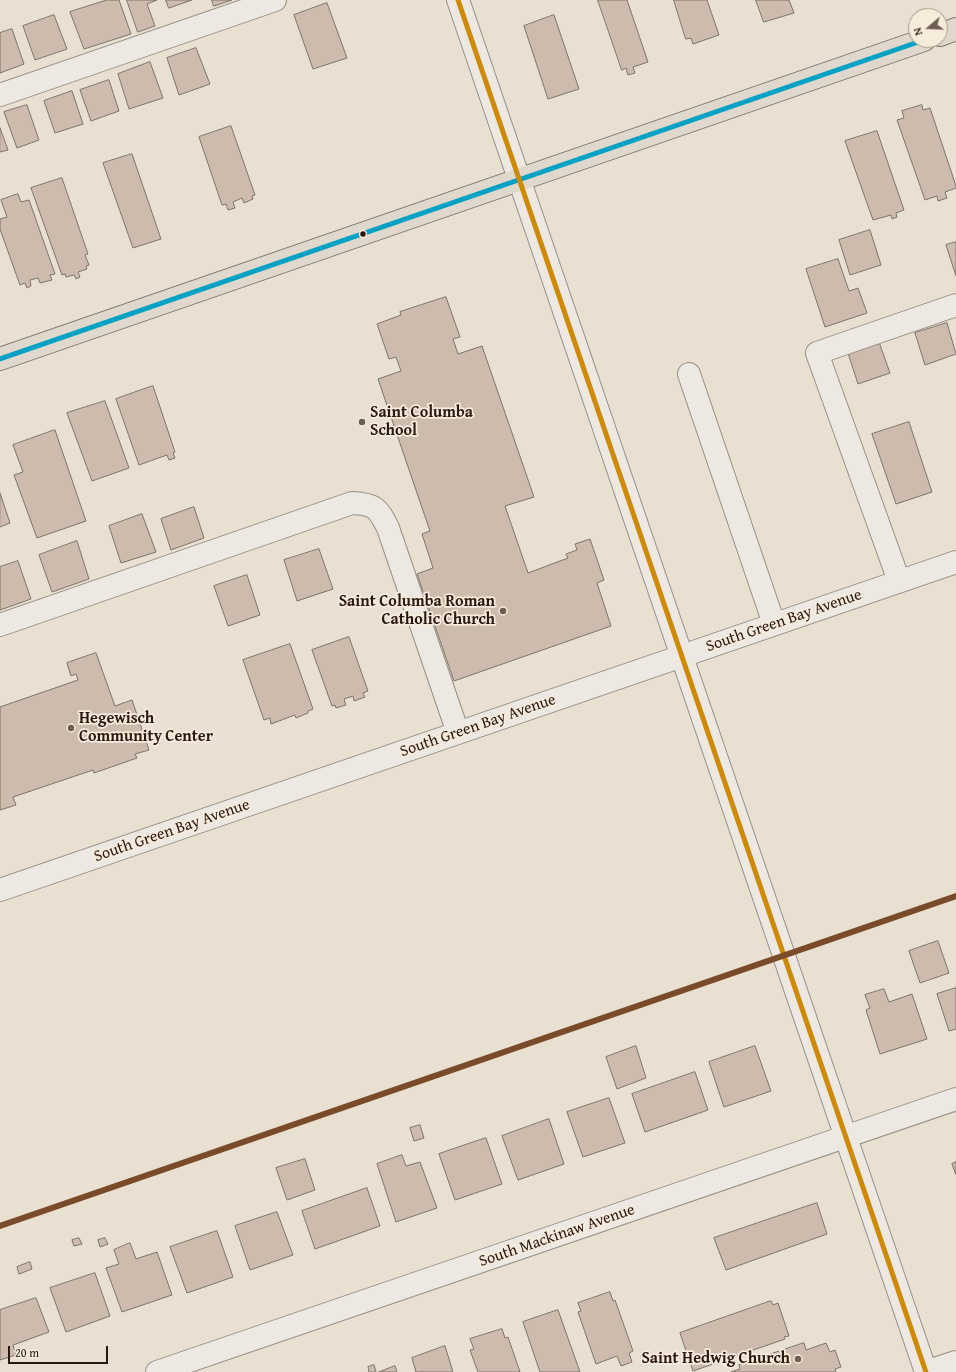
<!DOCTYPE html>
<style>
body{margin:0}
#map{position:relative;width:956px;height:1372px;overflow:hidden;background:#e9e0d1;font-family:"Gentium Book Plus",serif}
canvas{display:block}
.north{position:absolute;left:908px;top:8px;width:40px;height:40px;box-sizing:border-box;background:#f7ecdb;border:1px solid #a59789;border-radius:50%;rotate:251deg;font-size:11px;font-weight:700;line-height:16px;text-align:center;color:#2a180f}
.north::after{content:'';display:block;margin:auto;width:14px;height:18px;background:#6d5e53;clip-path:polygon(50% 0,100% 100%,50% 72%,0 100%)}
.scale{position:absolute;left:8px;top:1346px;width:100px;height:18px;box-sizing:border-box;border:2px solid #2a180f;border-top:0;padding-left:5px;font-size:12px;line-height:14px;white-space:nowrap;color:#2a180f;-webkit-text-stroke:3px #f7ecdb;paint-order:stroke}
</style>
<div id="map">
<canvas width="956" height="1372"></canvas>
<div class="north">N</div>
<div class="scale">20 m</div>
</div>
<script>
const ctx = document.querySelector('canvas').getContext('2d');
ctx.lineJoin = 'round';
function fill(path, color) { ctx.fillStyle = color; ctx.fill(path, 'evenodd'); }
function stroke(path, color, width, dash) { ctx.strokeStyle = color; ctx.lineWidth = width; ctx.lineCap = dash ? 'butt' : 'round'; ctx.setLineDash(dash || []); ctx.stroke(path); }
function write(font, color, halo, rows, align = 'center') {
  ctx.font = font + ' "Gentium Book Plus",serif'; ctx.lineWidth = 3.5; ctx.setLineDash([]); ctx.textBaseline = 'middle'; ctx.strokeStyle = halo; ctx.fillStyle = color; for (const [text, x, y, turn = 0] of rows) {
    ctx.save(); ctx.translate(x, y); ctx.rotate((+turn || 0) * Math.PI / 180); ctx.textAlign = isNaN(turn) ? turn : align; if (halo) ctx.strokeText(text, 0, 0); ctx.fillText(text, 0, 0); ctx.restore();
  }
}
const building = new Path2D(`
 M107,0H119L131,34L84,49L70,12Z
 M127,0H157L147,4L155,26L138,32Z
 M166,0H192L169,8Z
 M212,0H232L214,6Z
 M598,0H627L648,62L633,67L635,73L628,75L626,68L622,70Z
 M674,0H707L719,35L693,44L691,38L686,39Z
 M756,0H789L794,13L764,22Z
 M327,3L347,58L313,69L294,15Z
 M54,15L67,49L35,60L23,26Z
 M554,15L579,89L548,99L524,26Z
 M12,29L24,64L0,73V33Z
 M196,48L210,84L179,95L167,58Z
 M150,62L163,98L129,109L118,74Z
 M109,80L119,111L91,121L80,90Z
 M72,91L83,124L55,133L44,101Z
 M27,105L39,140L17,148L4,112Z
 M922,105L923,110L930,108L956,186V188L945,192L947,198L938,201L937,196L925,200L897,120L904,118L902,111Z
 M231,126L255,195L252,196L253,199L244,203L242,198L233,202L235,208L228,210L226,204L222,205L199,137Z
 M0,128L8,150L0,152Z
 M877,131L904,210L896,213L897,217L892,219L891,215L873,220L845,141Z
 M132,154L161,239L133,248L103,163Z
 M62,178L88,254L85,255L89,265L86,266L87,269L78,272L80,277L76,279L74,275L66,277L65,274L62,275L31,188Z
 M18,194L21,202L29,200L55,274L50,275L52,280L40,283L38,278L30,280L31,286L27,288L25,283L20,285L0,229V219L7,217L1,200Z
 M870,230L881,265L850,275L839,240Z
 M956,242V276L946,245Z
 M838,259L849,291L858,288L867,313L825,327L806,269Z
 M446,297L460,337L453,339L458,354L482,346L534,497L505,506L528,573L568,558L566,554L577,550L575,544L590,539L604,580L597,583L611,626L454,681L417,574L433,568L422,534L430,531L378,379L401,371L396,357L389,359L377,324L401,315L400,312Z
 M947,323L956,354L925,365L915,333Z
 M879,342L890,373L858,384L848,353Z
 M153,386L175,452L173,453L175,458L169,460L167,455L139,465L116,399Z
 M105,401L129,468L92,481L67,413Z
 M909,422L932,492L896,504L872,434Z
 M55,430L86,521L37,538L14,475L23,472L13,445Z
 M0,493L10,523L0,527Z
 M194,507L204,538L171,550L161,519Z
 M142,514L156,552L121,563L109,526Z
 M77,541L89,579L52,592L39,555Z
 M319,549L333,589L297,601L284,560Z
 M18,561L31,599L0,610V567Z
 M247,575L260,615L228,626L214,586Z
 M349,637L368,691L363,693L365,697L354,701L353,696L344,699L346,705L336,708L335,705L332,706L312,650Z
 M290,644L313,709L308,711V713L296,718L295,715L271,724L270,718L264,720L243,660Z
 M96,653L115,706L132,700L149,750L135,754L137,758L94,773L93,770L13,797L16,805L0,810V707L78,680L76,674L71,676L67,663Z
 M938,941L949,973L920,983L909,951Z
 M956,988V1029L949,1031L937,994Z
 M884,989L889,1002L912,994L927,1039L880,1054L866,1010L870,1008L865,995Z
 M636,1046L646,1078L617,1089L606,1057Z
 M755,1046L771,1091L724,1107L709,1062Z
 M695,1072L708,1110L645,1132L632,1094Z
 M609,1098L625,1143L583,1157L567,1112Z
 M549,1119L564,1164L518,1180L502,1136Z
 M420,1125L424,1138L414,1141L410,1128Z
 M486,1138L502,1184L455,1200L439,1154Z
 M402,1155L406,1166L420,1162L437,1208L396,1222L377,1164Z
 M305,1159L315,1190L287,1200L276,1168Z
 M956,1162V1175L952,1164Z
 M367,1188L380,1226L315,1249L302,1211Z
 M817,1203L827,1234L726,1270L714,1238Z
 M277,1212L293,1255L250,1270L235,1226Z
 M217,1231L233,1277L187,1293L170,1247Z
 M79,1238L82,1244L74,1246L72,1240Z
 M105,1238L108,1244L100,1247L98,1240Z
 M130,1243L136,1259L157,1252L172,1295L122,1312L106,1268L119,1264L114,1250Z
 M30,1262L32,1269L19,1274L17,1267Z
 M95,1273L110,1316L66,1332L50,1288Z
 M610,1292L613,1301L615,1300L633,1351L629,1353L632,1362L621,1366L617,1356L596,1364L578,1312L581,1311L578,1303Z
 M36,1298L49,1332L13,1345L16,1355L0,1360V1310Z
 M771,1301L773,1305L778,1303L789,1336L784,1337L785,1339L693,1371L680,1333Z
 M558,1310L580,1372H540L523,1322Z
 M502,1329L505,1338L508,1337L520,1372H478L470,1350L474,1349L470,1339Z
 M804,1343L806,1350L826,1343L830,1352L835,1350L841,1367L835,1369L836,1372H731L740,1369L739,1365Z
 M445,1346L453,1372H416L412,1358Z
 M374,1365L376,1372H369L368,1367Z
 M395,1366L397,1372H379Z`);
const minor = new Path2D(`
 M458,0L926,1372
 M0,95L275,0
 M689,374L774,624
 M899,581L817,353L956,305
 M0,625L352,503C375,504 378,508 388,528L458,733
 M0,890L956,562
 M157,1372L956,1099
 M926,1372L956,1362`);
const major = new Path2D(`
 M940,35L956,29
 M0,359L924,40`);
const bus1 = new Path2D(`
 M0,359L924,40`);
const bus2 = new Path2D(`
 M458,0L926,1372`);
const rail1 = new Path2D(`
 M0,1226L956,896`);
const markers = [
 [363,234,3.5,"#2a180f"],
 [362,422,4,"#6d5e53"],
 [503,611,4,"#6d5e53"],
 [71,728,4,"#6d5e53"],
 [798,1359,4,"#6d5e53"]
];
const poiNames = [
 ["Saint Columba",370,413],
 ["School",370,431],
 ["Saint Columba Roman",495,602,"right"],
 ["Catholic Church",495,620,"right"],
 ["Hegewisch",79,719],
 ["Community Center",79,737],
 ["Saint Hedwig Church",790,1359,"right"]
];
const streetNames = [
 ["South Green Bay Avenue",784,621,-19],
 ["South Green Bay Avenue",478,726,-19],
 ["South Green Bay Avenue",172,831,-19],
 ["South Mackinaw Avenue",557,1236,-19]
];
fill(building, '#cdbbae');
stroke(building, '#7b746b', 1);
stroke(minor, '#968f85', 24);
stroke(major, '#7b746b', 24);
stroke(minor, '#ede8e1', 22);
stroke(major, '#e0d8cc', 22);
stroke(bus1, '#02a2c4', 5);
stroke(bus2, '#ce8a03', 5);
stroke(rail1, '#7a4b2a', 6);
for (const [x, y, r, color] of markers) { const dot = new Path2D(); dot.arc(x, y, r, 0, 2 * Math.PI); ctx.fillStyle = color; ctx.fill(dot); stroke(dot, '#f7ecdb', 1.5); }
write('bold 16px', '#2a180f', '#f7ecdb', poiNames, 'left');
write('16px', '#2a180f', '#f7ecdb', streetNames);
</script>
